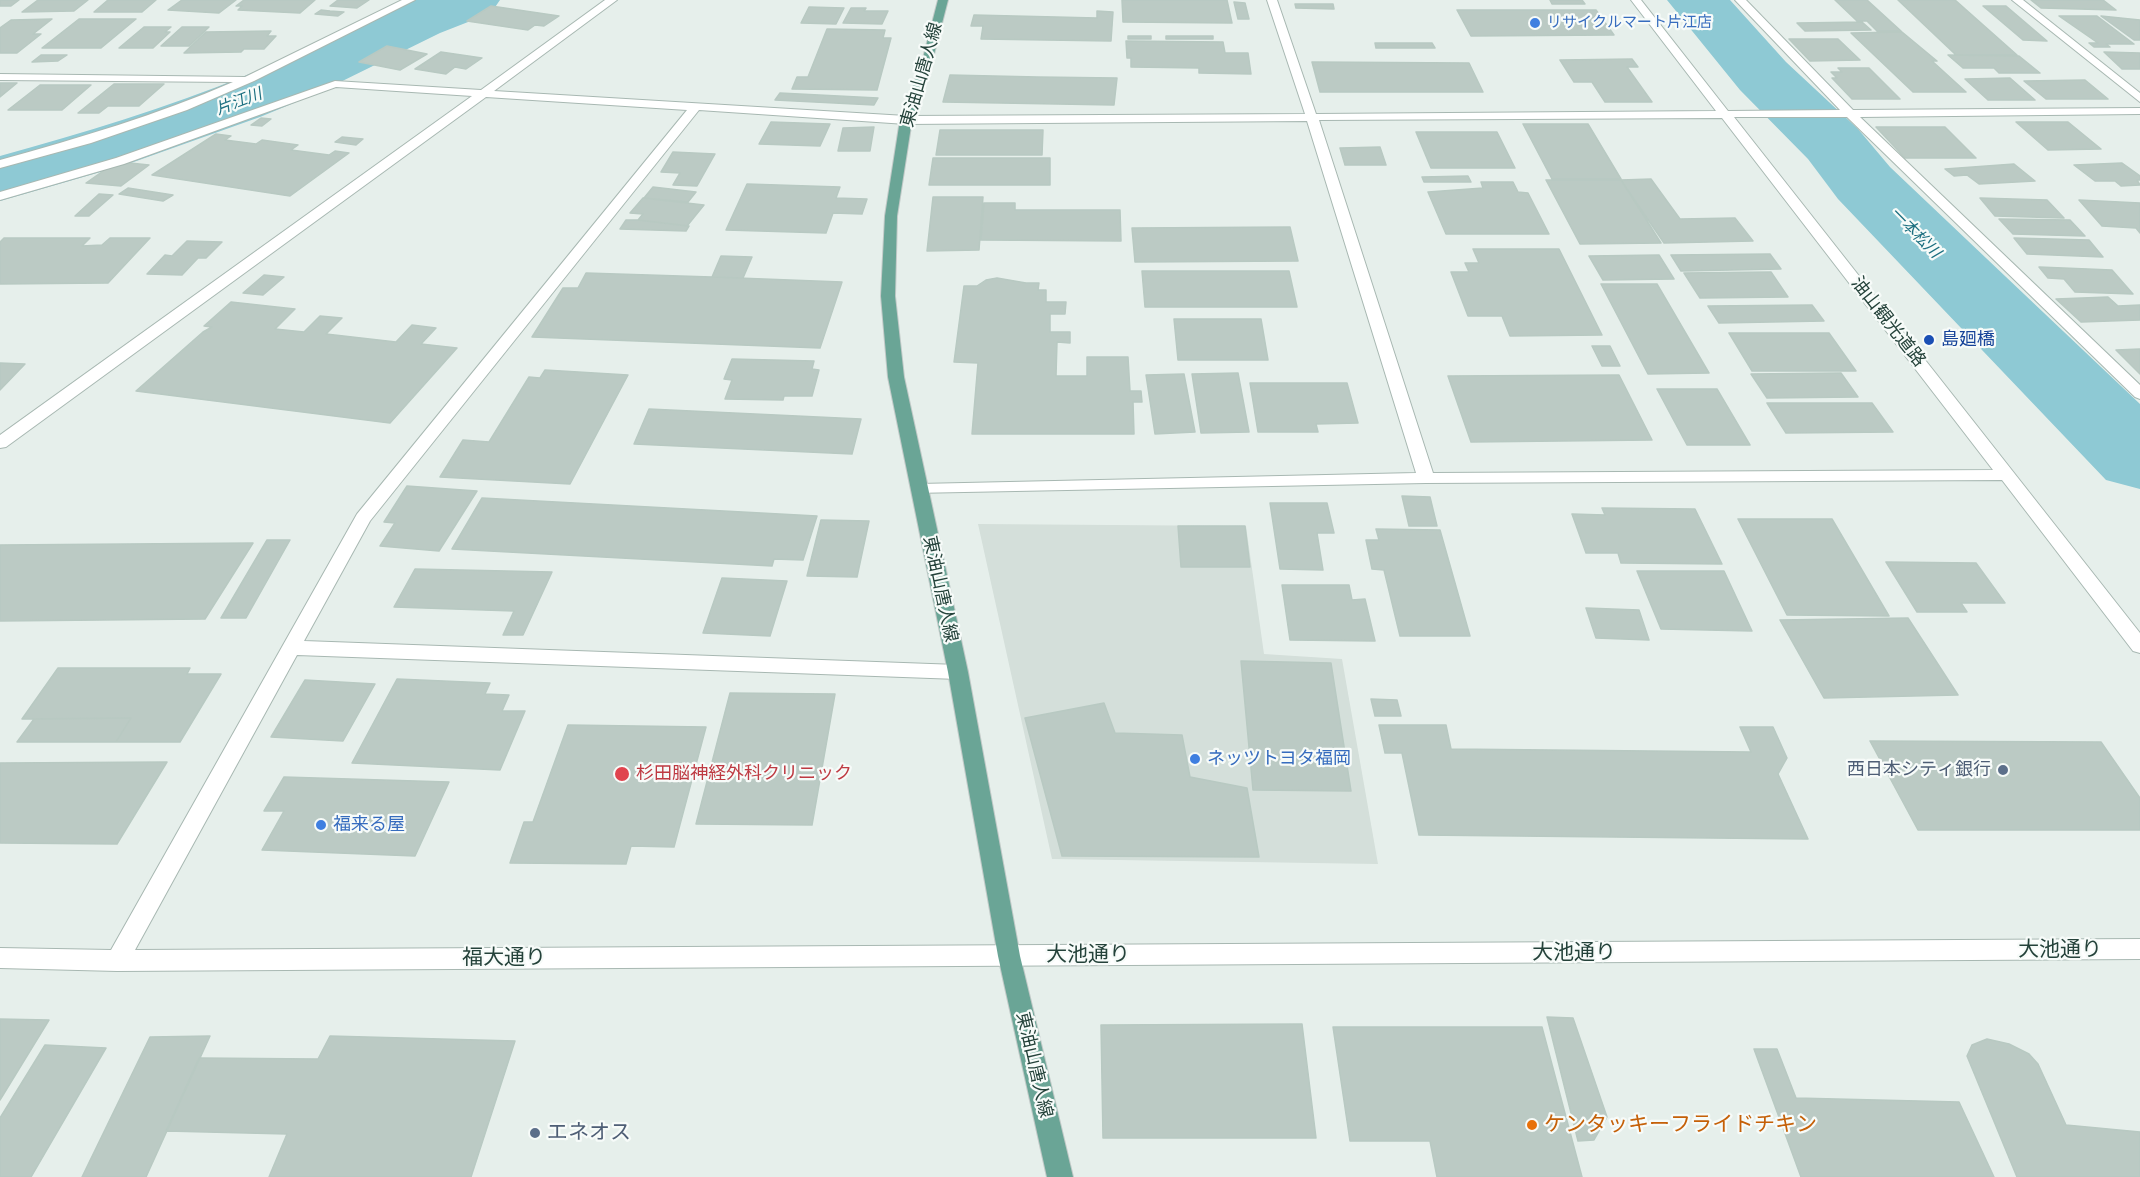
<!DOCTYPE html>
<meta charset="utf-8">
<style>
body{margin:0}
canvas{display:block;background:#e6efeb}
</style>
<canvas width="2140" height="1177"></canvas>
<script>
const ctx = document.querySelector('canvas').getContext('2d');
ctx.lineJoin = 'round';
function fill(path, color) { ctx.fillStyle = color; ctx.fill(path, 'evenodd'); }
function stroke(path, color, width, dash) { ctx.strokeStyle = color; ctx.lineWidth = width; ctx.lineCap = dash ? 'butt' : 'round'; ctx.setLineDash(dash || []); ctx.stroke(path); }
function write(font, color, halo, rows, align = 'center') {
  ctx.font = font + ' Karla,"Noto Sans JP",sans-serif'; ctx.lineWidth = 4.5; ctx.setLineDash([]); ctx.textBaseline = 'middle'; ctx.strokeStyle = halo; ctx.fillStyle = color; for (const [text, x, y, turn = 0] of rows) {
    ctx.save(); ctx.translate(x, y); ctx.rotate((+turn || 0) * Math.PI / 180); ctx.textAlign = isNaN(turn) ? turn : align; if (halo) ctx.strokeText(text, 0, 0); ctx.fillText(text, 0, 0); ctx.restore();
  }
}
const built = new Path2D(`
 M978,524L1246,526L1264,654L1342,659L1378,864L1052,859Z`);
const river = new Path2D(`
 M414,0H500L491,13L440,33L318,93L260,117L128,164L0,201V156C83,133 167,108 247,75C304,52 358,23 414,0Z
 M1667,0H1730L1786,62L1858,129L1890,167L2140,404V489L2106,480L1838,199L1808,159L1740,90Z`);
const building = new Path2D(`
 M0,0H19L11,6H0Z
 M38,0H88L74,11L22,12Z
 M108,0H156L142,12H94Z
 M182,0H236L219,13L168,10Z
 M244,0H315L300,13L238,10L242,6H236Z
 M338,0H369L357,8L330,6Z
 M1122,0H1227L1232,23L1123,22Z
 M1550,0H1582L1585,4H1552Z
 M1835,0H1867L1901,31H1877L1867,21H1857Z
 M1898,0H1955L2017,55H1956Z
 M2031,0H2103L2116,10L2041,8Z
 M1234,2L1245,3L1249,19H1238Z
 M1295,4H1333L1334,9L1296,8Z
 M491,6L559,16L544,26L535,25L528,30L467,21Z
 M1983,6H2006L2047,41L2023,40Z
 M809,7L844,8L836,24L801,23Z
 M851,8H866L864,11H888L882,24L843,23Z
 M321,10L330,11L344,12L338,16L315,14Z
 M1457,10H1596L1614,35L1471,36Z
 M1097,11L1113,12L1111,41L981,39L983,26H971L974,15L1097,18Z
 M2059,16H2097L2134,44H2106L2110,47H2094L2089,43H2098Z
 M2101,16L2140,20V40H2134Z
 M52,19L33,34H41L17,53H0V28L11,20Z
 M79,19H136L101,48H42Z
 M1862,22L1871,30L1805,31L1797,23Z
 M144,27H171L165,32H170L153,48H119Z
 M182,27H209L189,46H161Z
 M827,29L885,30L883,38H891L877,90L792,89L797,77H808Z
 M271,31L267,36H276L264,49H244L241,52L184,53L206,32Z
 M1902,32L1937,61H1932L1966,92H1913L1851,33Z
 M1128,36H1151V39H1128Z
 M1166,36H1213V39H1166Z
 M1789,39H1838L1860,60L1810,61Z
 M1126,41L1223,42L1225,53H1248L1251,74L1199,73V68L1131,67V58H1127Z
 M1375,43H1432L1435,48H1376Z
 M387,46L427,54L400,70L359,62Z
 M441,52L482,58L466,69L455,67L446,74L415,69Z
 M2104,52L2140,53V69H2122Z
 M41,55H67L58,61L32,62Z
 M1948,55L2019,56L2040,73H1999L1994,68H1963Z
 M1632,59L1638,67H1627L1652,102H1605L1592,82H1574L1560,60Z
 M1312,62L1469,63L1483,92H1320Z
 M1838,68H1869L1900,99H1852L1832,78H1837L1831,72H1842Z
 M950,75L1038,77L1117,78L1114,105L943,102Z
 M2010,78L2035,100H1988L1965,79Z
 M2085,80L2108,99H2046L2024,81Z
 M0,83H17L0,97Z
 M114,84H164L139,106H108L99,113H78Z
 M40,85H91L62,110H8Z
 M780,93L878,98L874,105L775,100Z
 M261,118L271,119L262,126L251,125Z
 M771,122L830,124L820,146L759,144Z
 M2016,122H2068L2101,149L2048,150Z
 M1523,124H1588L1621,179H1552Z
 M874,127L870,151H838L843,128Z
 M1876,127H1945L1976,158H1905Z
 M940,130H1043L1042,155H936Z
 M1416,132H1497L1515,168H1431Z
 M216,134L231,136L225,140L256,144L262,140L298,145L291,150L329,155L335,151L349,153L290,196L152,175Z
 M342,137L363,139L356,145L335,142Z
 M1380,147L1386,165H1345L1340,148Z
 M673,152L715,154L697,186L673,185L680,173L661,172Z
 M933,158H1050V185H929Z
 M130,163L149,165L121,186L86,183L106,169Z
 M2122,163L2140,176V180H2137L2140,185L2121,186L2115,181H2095L2074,165Z
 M2014,164L2035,181L1979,184L1967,175L1954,176L1945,169Z
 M1468,176L1471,182H1424L1422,177Z
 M1651,179L1680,219L1735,218L1753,241L1664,243L1621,180Z
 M1546,180H1621L1661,243L1580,244Z
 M1481,182H1513L1518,192L1528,193L1549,234H1446L1428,192L1483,188Z
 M747,184L840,187L836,198L867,199L862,214L833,213L826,233L726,230Z
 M653,187L696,192L688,202L644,198Z
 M128,188L173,195L163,201L119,194Z
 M99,194L113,195L89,216H75Z
 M933,197H983L979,250L927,251Z
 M643,198L704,205L687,226L638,220L643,214L630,213Z
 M1980,198L2047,200L2064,218L1995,216Z
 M2079,200L2140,203V233L2136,228L2102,226Z
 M984,203H1015V210H1120L1121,241L981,240Z
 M1999,219L2070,220L2085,236L2013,234Z
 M626,220H638L689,226L686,231L620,229Z
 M1290,227L1298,261L1135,262L1132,228Z
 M4,238H90L82,246L102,245L110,238H150L108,283L0,284V242Z
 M2014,238L2089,240L2103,257L2027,254Z
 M187,241L222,242L206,258H198L182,275L147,274L165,255L172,256Z
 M1473,249H1559L1602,335L1510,336L1502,316H1468L1451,272H1469L1465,263H1479Z
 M1770,254L1781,269L1681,271L1671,255Z
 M1659,255L1674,279L1603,280L1589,256Z
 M721,256L752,257L743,278L712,277Z
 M2039,267L2112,270L2133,294L2075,292L2064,279L2048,278Z
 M1142,271H1289L1297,307H1145Z
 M1771,272L1788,297L1700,298L1684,273Z
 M586,273L712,277L842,282L820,348L532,337L563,288H578Z
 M264,275L284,277L263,295L243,293Z
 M997,278L1026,283H1039L1038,290H1046V302H1066L1065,314H1050V332H1070V343L1057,342L1056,376H1087V357H1128L1130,391H1141L1142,402H1133L1134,434H972L978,363L954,362L964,286H977L986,280Z
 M1601,284H1657L1709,373L1648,374Z
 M2108,297L2118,306L2140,305V320L2081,322L2056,299Z
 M231,302L295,309L275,329L304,332L320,316L342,318L326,334L396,342L412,325L436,328L421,344L457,348L390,423L136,391L203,332L212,327L204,326Z
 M1812,305L1824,321L1719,323L1708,306Z
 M1174,319H1261L1268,360H1178Z
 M1729,333H1829L1856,371H1752Z
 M1592,346H1610L1620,366H1602Z
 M2140,349V374L2116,350Z
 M732,359L814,361L812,369L819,370L812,396H784L783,400L725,399L732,380L724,379Z
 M0,363L25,364L0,390Z
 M545,370L628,375L570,484L440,477L463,440L489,442L529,377L540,378Z
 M1238,373L1249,432L1201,433L1192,374Z
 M1841,373L1858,397L1767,398L1751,374Z
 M1184,374L1195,432L1155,434L1146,375Z
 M1619,375L1652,440L1471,442L1448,376Z
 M1250,383H1347L1358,423L1316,424L1318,432H1258Z
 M1657,389H1717L1750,445H1687Z
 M1767,403H1872L1893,432L1786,433Z
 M649,409L861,419L852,454L634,444Z
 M407,486L477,491L439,551L380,546L395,523L384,522Z
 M1402,496L1430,497L1437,526H1409Z
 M482,498L817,516L803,560L774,559L772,566L452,549Z
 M1270,503H1327L1334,533H1317L1323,570L1280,569Z
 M1602,508L1695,509L1722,564L1621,563L1618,553H1586L1572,514L1605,515Z
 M1738,519H1832L1889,616L1787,615Z
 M821,520L869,521L857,577L807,576Z
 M1178,526H1245L1250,567H1181Z
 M1376,529L1440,530L1470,636H1400L1384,570L1372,569L1366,540H1379Z
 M267,540H290L246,618H221Z
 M253,543L205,619L0,621V545Z
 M1886,562L1976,563L2005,603H1961L1967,612H1917Z
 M415,569L552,572L523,635H503L514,611L394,607Z
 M1637,571H1724L1752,631L1661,629Z
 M722,578L787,581L770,636L703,633Z
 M1282,585H1349L1352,600L1365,599L1375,641L1290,640Z
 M1586,608L1639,610L1649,640L1596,638Z
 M1908,618L1958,695L1824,698L1780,620Z
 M1241,661L1331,663L1351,791L1253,790Z
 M58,668H190L187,674H221L180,742H116L131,718L22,719Z
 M397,679L490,683L485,694L509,695L502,711H525L500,770L352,763Z
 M305,680L375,684L343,741L271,737Z
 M730,693L835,694L812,825L696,824Z
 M1371,699L1397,700L1401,716H1375Z
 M1104,703L1115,733L1182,735L1190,777L1247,788L1259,857L1062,856L1025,718Z
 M131,718L116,742H17L34,719Z
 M568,725L706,727L674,847L631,846L626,864L510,863L524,822H533Z
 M1379,725H1446L1451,749L1751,752L1740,727H1773L1787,758L1778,774L1808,839L1419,835L1402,753H1385Z
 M1870,741L2101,742L2140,798V830H1918Z
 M167,762L117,844L0,843V763Z
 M284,777L449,782L415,856L262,850L284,811H264Z
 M1547,1017L1573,1018L1607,1117L1594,1140L1578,1141Z
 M0,1019L49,1020L0,1100Z
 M1302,1024L1316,1138H1103L1101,1025Z
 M1333,1027H1542L1582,1177H1437L1430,1141H1350Z
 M210,1036L146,1177H82L150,1037Z
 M330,1036L515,1041L471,1177H269L287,1134L166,1131L199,1058L318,1059Z
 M1987,1039L2009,1044L2029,1054L2038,1064L2066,1125L2140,1132V1177H2017L1967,1056L1972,1045Z
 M45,1045L106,1048L31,1177H0V1118Z
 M1754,1049H1777L1796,1098L1959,1102L1994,1177H1801Z`);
const minor = new Path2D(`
 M402,0H415L254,81L187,110L91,143L0,168V160C79,138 157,115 233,82L0,80V74L245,77Z
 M605,0H617L494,91L906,116L1305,114L1267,0H1277L1316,114L1716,111L1631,0H1641L1728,111L1840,110L1735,0H1746L1853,110L2140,108V114L1860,117L2140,385V399L2135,397L1847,117H1734L2140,633V653L2133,651L2002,480L1426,483L913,493L911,489L913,485L919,484L1416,473L1307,121L906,124L699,110L370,521L304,641L958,665L965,667L968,672L965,677L958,679L297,655L135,950L2140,939V959L117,971L0,968V948L111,950L357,514L687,110L486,97L6,447L0,448V435L472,96L336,87L124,164L0,200V192L116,158L335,81L481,90ZM1722,118L1993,470L1433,473L1319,120Z
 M2012,0H2023L2140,93V102Z`);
const major = new Path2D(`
 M938,0H948L933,58L912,120L897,216L895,296L904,377L968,672L1020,956L1073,1177H1047L998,956L948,672L888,377L881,296L885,216L900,120L923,58Z`);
const markers = [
 [1535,23,6,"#3f7fe0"],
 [1929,340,6,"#1a4fb4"],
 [1195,759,6,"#3f7fe0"],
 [2003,770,6,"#5c6f8a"],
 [622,774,8,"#e0444e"],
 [321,825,6,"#3f7fe0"],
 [1532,1125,6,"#e8710a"],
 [535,1133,6,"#5c6f8a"]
];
const farShopnames = [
 ["リサイクルマート片江店",1547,23]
];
const farWaternames = [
 ["片江川",239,102,-21],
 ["一本松川",1915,233,45]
];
const streetNames = [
 ["東油山唐人線",922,75,-74],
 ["油山観光道路",1888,322,52],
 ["東油山唐人線",940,589,78],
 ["東油山唐人線",1034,1065,77]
];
const transitNames = [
 ["島廻橋",1941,340]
];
const shopNames = [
 ["ネッツトヨタ福岡",1207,759],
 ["福来る屋",333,825]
];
const serviceNames = [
 ["西日本シティ銀行",1991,770]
];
const healthNames = [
 ["杉田脳神経外科クリニック",636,774]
];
const nearStreetnames = [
 ["大池通り",2060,950],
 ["大池通り",1574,953],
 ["大池通り",1088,955],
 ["福大通り",504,958]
];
const nearFoodnames = [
 ["ケンタッキーフライドチキン",1544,1125]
];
const nearServicenames = [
 ["エネオス",547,1133]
];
fill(built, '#d4dfda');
fill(river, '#8ec9d4');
fill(building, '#bbcac4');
stroke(building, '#b8c9c2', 1.5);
stroke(minor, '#a8b8b2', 2);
stroke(major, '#c2cac8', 2);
fill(minor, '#fff');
fill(major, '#6aa596');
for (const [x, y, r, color] of markers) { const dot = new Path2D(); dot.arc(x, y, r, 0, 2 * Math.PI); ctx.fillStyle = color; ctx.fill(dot); stroke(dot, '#f7fbf9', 2); }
write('15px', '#366cbe', '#f7fbf9', farShopnames, 'left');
write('italic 16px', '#1c6f80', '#f7fbf9', farWaternames);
write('18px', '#24423a', '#f7fbf9', streetNames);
write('18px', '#164399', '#f7fbf9', transitNames, 'left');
write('18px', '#366cbe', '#f7fbf9', shopNames, 'left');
write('18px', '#4e5e75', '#f7fbf9', serviceNames, 'right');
write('18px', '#be3a42', '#f7fbf9', healthNames, 'left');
write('21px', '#24423a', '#f7fbf9', nearStreetnames);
write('21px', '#c56008', '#f7fbf9', nearFoodnames, 'left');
write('21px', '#4e5e75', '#f7fbf9', nearServicenames, 'left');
</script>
